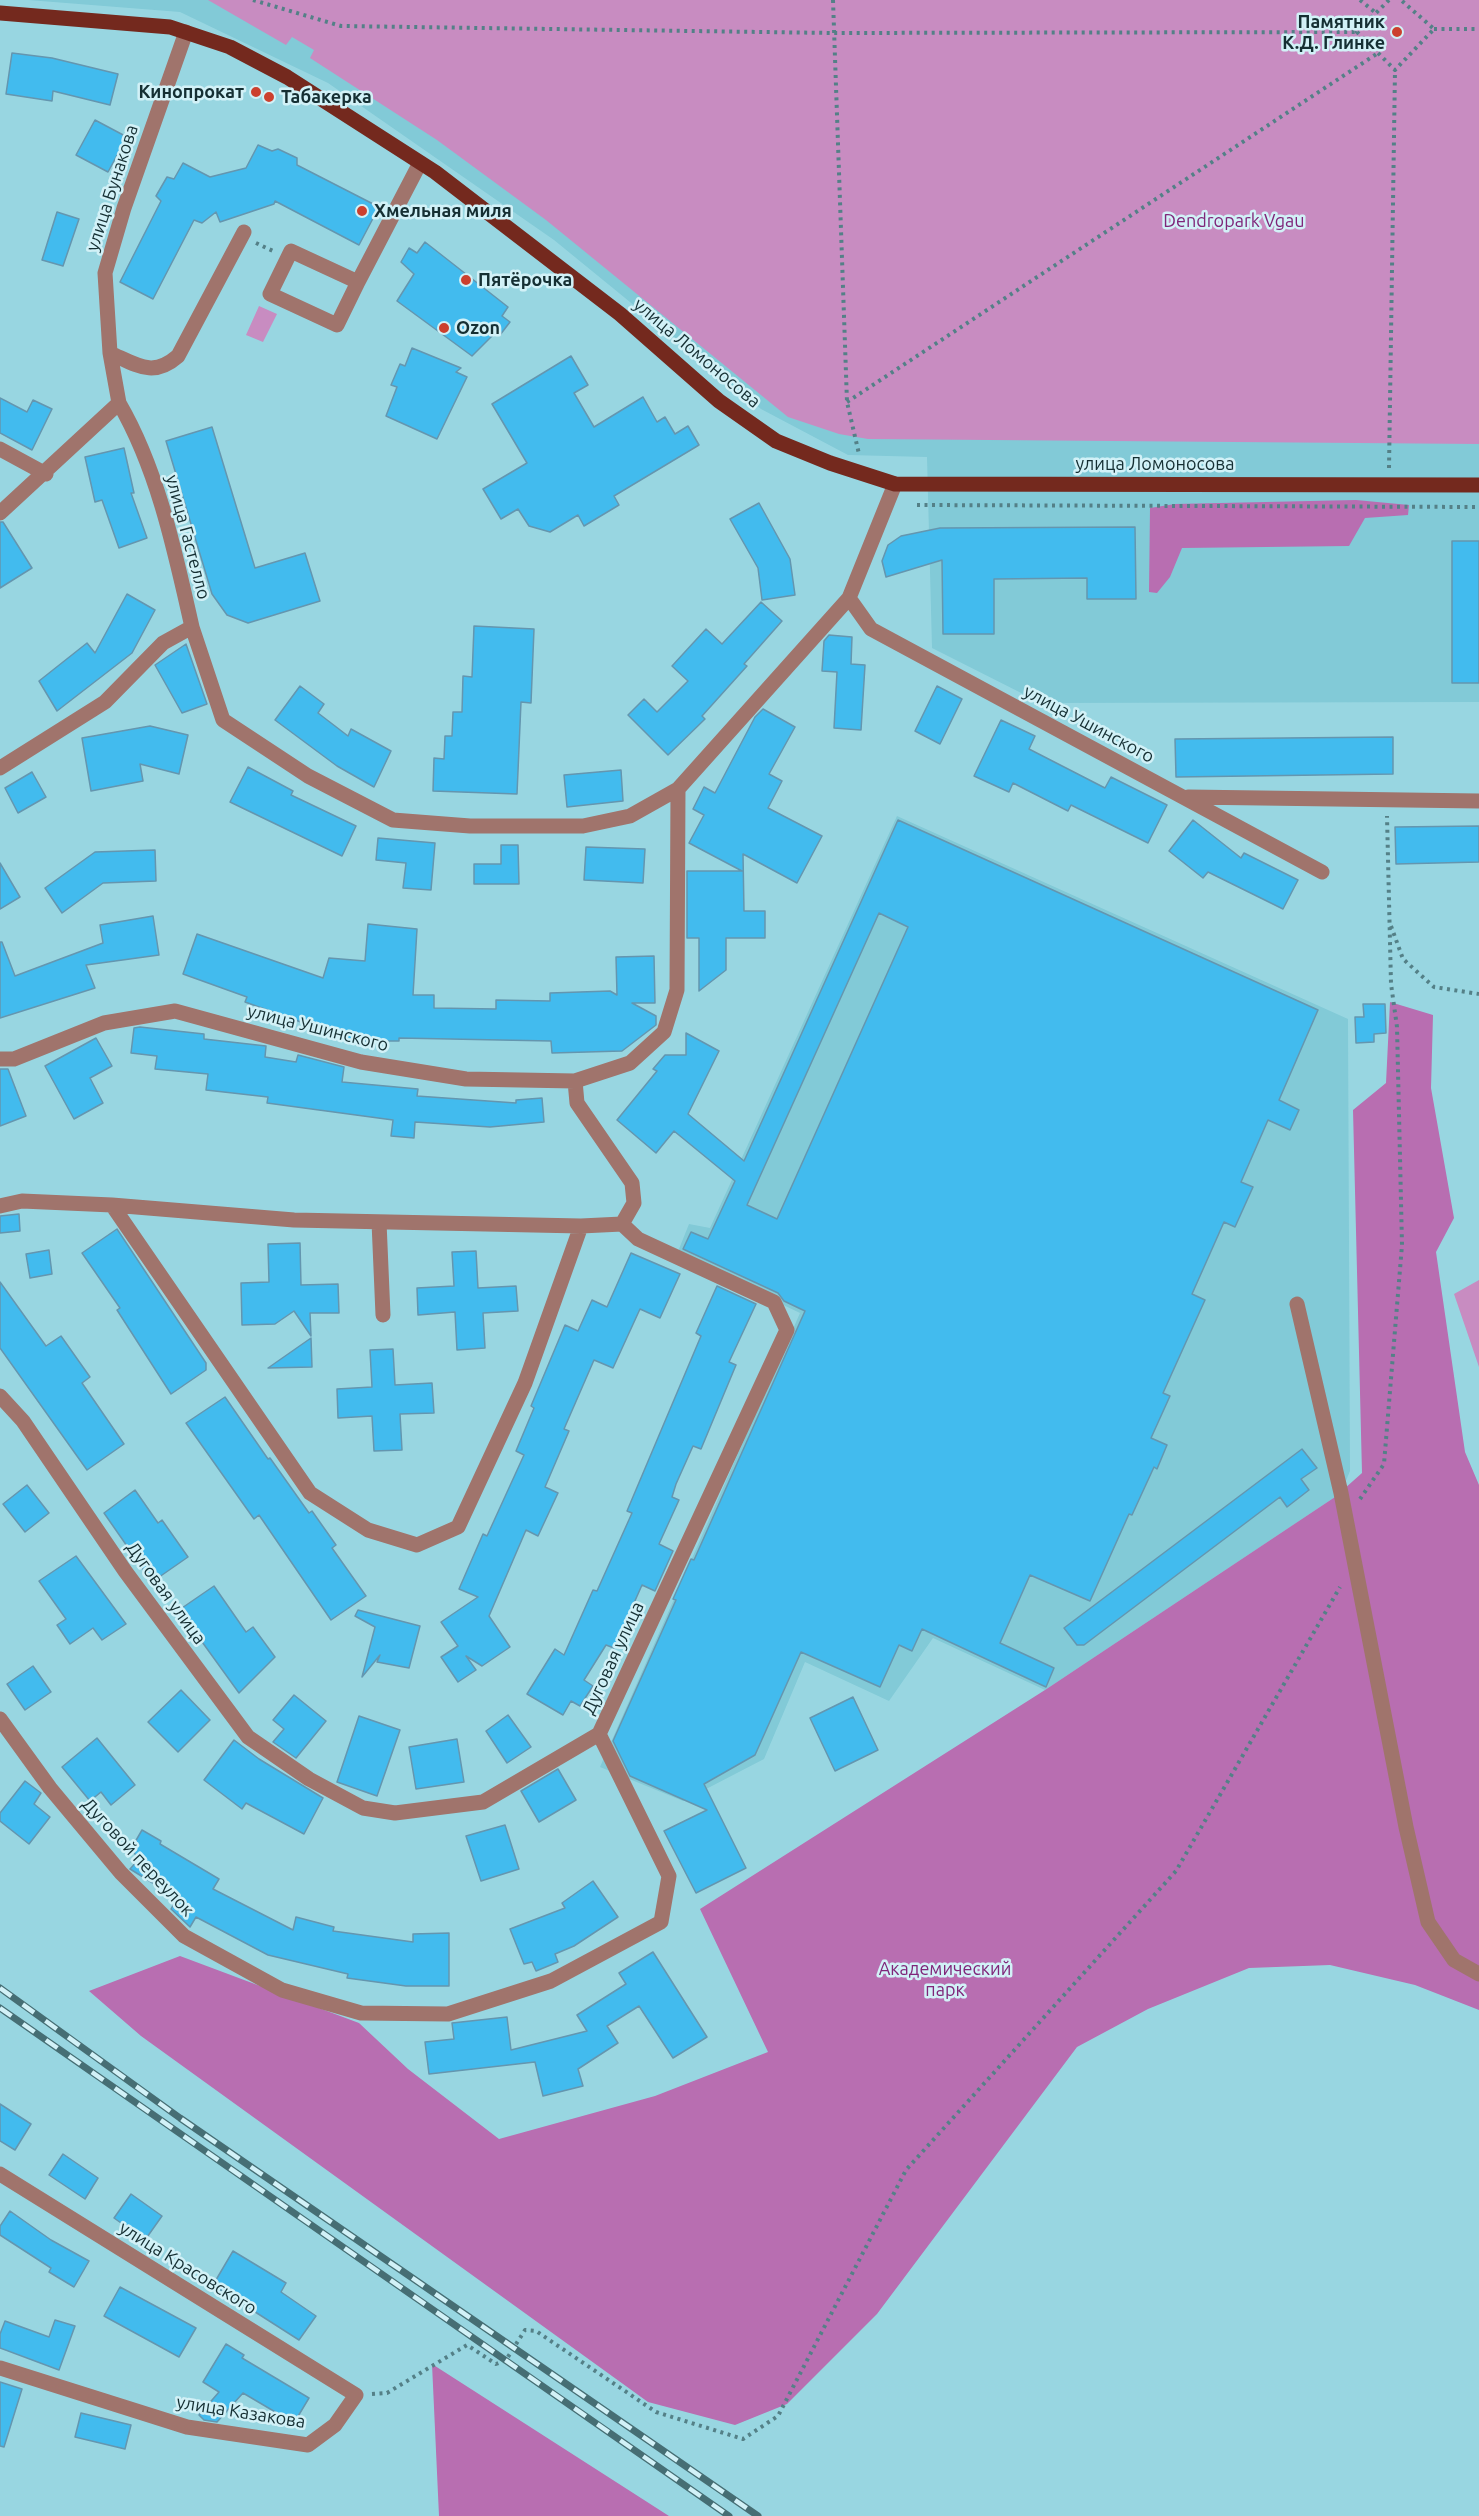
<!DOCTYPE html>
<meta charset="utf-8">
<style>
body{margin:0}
canvas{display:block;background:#98d6e1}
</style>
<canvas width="1479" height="2516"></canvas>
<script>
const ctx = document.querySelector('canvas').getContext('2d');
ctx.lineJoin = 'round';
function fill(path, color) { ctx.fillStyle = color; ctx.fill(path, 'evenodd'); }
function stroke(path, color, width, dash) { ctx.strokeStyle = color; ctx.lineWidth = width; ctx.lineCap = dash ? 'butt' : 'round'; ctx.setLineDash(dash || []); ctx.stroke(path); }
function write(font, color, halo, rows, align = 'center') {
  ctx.font = font + ' Ubuntu,sans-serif'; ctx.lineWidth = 5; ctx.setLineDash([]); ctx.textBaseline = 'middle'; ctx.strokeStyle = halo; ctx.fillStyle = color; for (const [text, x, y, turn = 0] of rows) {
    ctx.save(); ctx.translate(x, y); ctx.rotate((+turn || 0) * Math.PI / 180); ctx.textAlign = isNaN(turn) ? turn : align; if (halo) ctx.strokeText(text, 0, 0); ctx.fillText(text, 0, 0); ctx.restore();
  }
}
const built = new Path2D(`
 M28,0H1479V702L1041,703L932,648L927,457L848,455L761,409L554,240L328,83L180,12Z
 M897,816L1348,1019L1350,1471L1341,1493L1045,1690L933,1638L889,1701L805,1662L764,1759L683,1801L600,1767L800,1313L677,1254L689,1224L710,1228Z`);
const green = new Path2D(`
 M208,0H1479V444L868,439L839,434L788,417L546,220L437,140L310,58L314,50L292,37L286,45Z
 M259,306L277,314L263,342L246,335Z
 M1479,1280V1367L1454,1294Z`);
const forest = new Path2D(`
 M1356,500L1409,505L1408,515L1365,518L1349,546L1182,548L1170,577L1157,593L1149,592L1150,508L1175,504Z
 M1390,1002L1433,1015L1431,1088L1454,1218L1436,1252L1465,1452L1479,1485V2010L1415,1985L1330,1965L1249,1968L1148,2009L1077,2047L877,2314L787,2404L735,2425L648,2402L141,2036L89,1991L180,1956L359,2023L408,2069L499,2139L655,2096L768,2052L700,1909L1045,1690L1335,1497L1362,1473L1353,1110L1386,1083Z
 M432,2364L669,2516H439Z`);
const building = new Path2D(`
 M12,53L52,58L118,74L110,105L53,91L52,101L6,94Z
 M95,120L127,137L108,172L76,155Z
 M258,145L272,151L278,149L297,158V165L379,207L359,245L275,201L274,204L220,222L216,212L202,223L194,220L153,299L120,282L161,201L156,196L167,177L174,179L183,163L210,177L246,168Z
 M57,212L79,219L63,266L42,260Z
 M425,242L508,307L502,316L510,322L500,335L496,332L472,356L397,301L414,274L401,262L409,248L417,253Z
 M412,348L461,368L456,372L467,377L437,439L386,416L397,387L391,385L400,364L405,366Z
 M571,356L588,385L574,393L594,427L643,397L657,422L665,417L675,434L688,426L699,445L614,496L619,505L584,526L578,515L550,532L529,526L518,509L501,519L483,489L527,463L492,404Z
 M0,398L27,412L33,400L52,409L32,450L0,433Z
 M212,427L255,568L305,553L320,601L248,623L227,615L212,594L166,441Z
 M124,448L134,493H131L147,538L119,548L102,500L95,502L85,457Z
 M759,503L790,559L795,595L762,600L758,568L730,519Z
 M0,522H3L32,568L0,588Z
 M1135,527L1136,599H1087V578L994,579V634H943L942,560L886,577L882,561L888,545L901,536L940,528Z
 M1452,541H1479V683H1452Z
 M127,594L155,610L132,653L57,711L39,681L87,643L95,653Z
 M761,602L782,621L744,664L747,666L702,716L705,719L668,755L628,715L644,699L657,712L688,681L672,666L706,629L722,644Z
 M474,626L534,629L531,703L521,702L517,794L433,791L434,758L444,759L445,736H452L453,712H462L463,676L472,677Z
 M829,635L852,637L851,664L865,665L861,730L834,728L837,672L822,671L824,641Z
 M186,644L207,704L182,713L155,665Z
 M300,686L324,704L318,713L348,736L351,729L391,751L374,787L337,766L275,720Z
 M937,686L962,699L940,744L915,731Z
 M763,709L795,727L769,774L782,781L768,808L822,836L797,883L743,854L744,911H765V938H726V970L699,991V938H687V871H742L689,843L704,815L693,809L704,787L715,793L755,717Z
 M1001,720L1035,736L1029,749L1105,788L1111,777L1167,805L1148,843L1071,805L1068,811L1013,783L1009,792L974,776Z
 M150,726L188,735L179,774L140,764L143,781L91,791L82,738Z
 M1393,737V774L1176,777L1175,739Z
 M248,767L293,791L291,795L356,826L342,856L230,802Z
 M621,770L623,801L567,807L564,775Z
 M32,772L46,797L18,813L5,788Z
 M898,820L1318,1010L1279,1100L1299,1110L1290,1130L1268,1120L1241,1182L1253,1187L1235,1227L1224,1222L1192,1294L1205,1300L1163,1393L1170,1396L1151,1438L1167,1445L1157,1469L1154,1467L1132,1515L1129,1514L1090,1601L1030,1575L1000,1643L1054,1668L1046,1687L922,1629L912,1651L899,1645L880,1687L801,1652L755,1755L704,1784L746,1868L696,1893L664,1831L707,1810L630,1776L613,1741L676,1600L673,1599L691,1559L694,1560L805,1311L784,1301L778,1293L683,1249L691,1232L708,1239L735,1181L674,1131L656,1153L617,1120L657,1071L653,1069L665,1055H686V1033L719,1051L688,1114L744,1161ZM879,913L908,927L777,1219L747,1205Z
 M1193,820L1241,858L1244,853L1298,880L1283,909L1208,872L1203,878L1169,851Z
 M1479,826V862L1396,864L1395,827Z
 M378,838L435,843L431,890L403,888L406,863L376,860Z
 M501,845H518L519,884H474V864H501Z
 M586,847L645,849L643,883L584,880Z
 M155,850L156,881L103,883L62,913L45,888L95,852Z
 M0,863L20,897L0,909Z
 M153,916L159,955L86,965L95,988L0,1018V942H2L15,976L103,943L100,925Z
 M368,924L417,929L413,995H434V1008L496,1009V1000L550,1001V993L610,991L617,995L616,957L654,956L655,1003H632L656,1016V1025L622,1051L552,1053L551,1041L399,1038V1041H354L245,1002L247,997L183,974L197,934L323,978L329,958L365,961Z
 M1363,1004H1385L1386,1033L1374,1034V1042L1356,1043L1355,1017H1364Z
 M140,1027L204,1034V1039L266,1046L265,1057L296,1062L298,1055L344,1067L342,1082L418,1089L417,1096L516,1103V1100L542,1098L544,1122L490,1127L415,1122L414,1138L391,1136L393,1120L267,1103L268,1097L206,1090L208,1074L155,1069L157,1056L131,1053L134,1028Z
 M96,1038L112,1066L90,1078L103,1103L74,1119L45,1066Z
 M0,1069H8L26,1116L0,1126Z
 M19,1214L20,1231L0,1233V1216Z
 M117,1229L206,1363V1370L171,1394L117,1310L120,1308L82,1253Z
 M300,1243L301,1285L338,1284L339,1313H310L311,1336L294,1311L275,1324L242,1325L241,1283L269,1282L268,1244Z
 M49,1250L52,1274L30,1278L26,1254Z
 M476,1251L478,1288L516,1286L518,1311L483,1313L485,1348L457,1350L455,1312L418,1315L417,1288L454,1286L452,1252Z
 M631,1253L680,1274L660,1318L640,1309L613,1368L594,1360L564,1429L569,1431L545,1487L558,1493L538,1536L526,1530L489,1616L510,1647L482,1666L466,1656L476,1670L458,1682L441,1657L458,1646L441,1622L478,1597L459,1589L483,1534L487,1536L524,1455L516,1451L534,1408L531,1406L565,1325L578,1331L592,1300L607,1307Z
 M0,1282L46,1346L61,1336L90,1377L82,1383L124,1444L87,1470L0,1348Z
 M717,1286L756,1304L729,1362L736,1365L701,1449L693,1446L676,1484L672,1497L679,1500L659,1544L673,1551L655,1591L642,1585L614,1648L606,1645L584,1680L593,1686L580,1706L571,1701L563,1715L527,1694L555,1649L564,1655L593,1590L597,1591L632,1513L627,1511L701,1336L696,1333Z
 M311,1338L312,1367L268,1368Z
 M393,1349L395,1385L432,1383L434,1413L400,1414L402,1450L374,1451L372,1416L338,1418L337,1389L372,1387L370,1350Z
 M225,1397L268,1459L270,1458L309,1513L312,1511L336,1545L332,1548L366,1596L331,1620L259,1515L254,1519L186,1423Z
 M1302,1449L1317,1468L1301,1479L1309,1490L1287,1507L1280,1497L1084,1645H1077L1064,1628Z
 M27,1485L49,1513L25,1532L3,1504Z
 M135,1490L158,1523L162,1520L188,1557L152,1582L104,1513Z
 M76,1556L126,1624L102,1640L93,1628L70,1644L57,1625L66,1619L39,1581Z
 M214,1586L246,1632L253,1627L275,1657L239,1693L179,1610Z
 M358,1610L420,1626L409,1668L377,1662L380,1655L362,1677L375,1627L355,1616Z
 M33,1666L51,1692L25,1710L7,1684Z
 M181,1690L210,1720L178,1752L148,1722Z
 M294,1695L326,1721L296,1758L273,1742L284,1729L273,1720Z
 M853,1697L878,1750L835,1771L810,1718Z
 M508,1715L531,1747L507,1763L486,1731Z
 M359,1716L400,1730L377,1796L337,1782Z
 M97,1738L135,1785L111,1805L101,1792L90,1801L62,1767Z
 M457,1739L464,1782L416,1789L409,1747Z
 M234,1740L259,1759L323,1798L304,1834L246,1803L242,1809L204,1780Z
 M558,1769L576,1800L539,1822L521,1791Z
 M25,1781L41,1793L34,1804L50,1817L29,1844L0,1821V1813Z
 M505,1825L519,1869L481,1881L466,1836Z
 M142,1830L161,1841L160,1844L219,1879L213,1889L293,1930L296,1917L334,1927L333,1931L413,1942V1934L449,1933V1986H406L347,1978L348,1974L268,1955L196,1917L190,1927L171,1909L177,1898L130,1869L139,1859L131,1849Z
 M593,1881L618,1917L574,1946L555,1954L558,1962L536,1971L532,1962L524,1964L510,1929L565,1908L562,1903Z
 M653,1952L707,2037L673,2058L639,2006L607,2026L618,2043L578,2069L583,2086L543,2096L535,2062L429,2074L425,2042L454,2039L452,2023L507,2017L511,2050L587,2031L577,2015L626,1984L619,1973Z
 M0,2104L31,2124L15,2150L0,2141Z
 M63,2154L98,2178L85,2199L49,2175Z
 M131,2194L162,2216L145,2240L114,2218Z
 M10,2211L51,2240L89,2261L74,2287L49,2272L51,2268L0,2235V2226Z
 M233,2251L286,2283L281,2292L316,2316L299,2340L213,2285Z
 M120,2287L196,2328L179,2357L104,2316Z
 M55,2320L75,2326L59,2370L0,2348V2334L5,2321L49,2337Z
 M226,2344L244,2355L242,2358L309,2398L294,2423L243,2393L217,2422L204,2420L199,2415L219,2392L203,2382Z
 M0,2382L22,2389L4,2447L0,2446Z
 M81,2413L131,2425L125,2449L75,2437Z`);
const path = new Path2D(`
 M253,0L341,26L833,33L1357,32
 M833,0L847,402L859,454
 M1360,0L1376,13
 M1389,0L1357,32L1395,70L1434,29L1401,0
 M1434,29H1479
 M256,243L273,251
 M847,402L1378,53
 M1389,468L1395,70
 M917,505L1479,507
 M1391,926L1403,959L1434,987L1479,994
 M1360,1499L1384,1464L1402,1245L1397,1027L1391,984L1387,816
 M372,2394L387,2393L467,2345L496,2364L506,2360L525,2330L536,2331L656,2412L743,2439L778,2416L906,2170L1176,1871L1340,1587`);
const minor = new Path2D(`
 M358,282L337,325L270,294L291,251L358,282L420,163
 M110,353C137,365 153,378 178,356L244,232
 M0,449L46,474
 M0,513L119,403L110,353L105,273L124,208L186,32
 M849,598L871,629L1322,872
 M192,627L223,720L308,776L393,820L470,826H583L630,816L678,789
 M0,768L105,702L163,643L192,627C175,552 158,470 119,403
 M1188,797L1479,801
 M0,1059H14L104,1023L175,1011L361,1062L466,1079L575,1081L630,1063L664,1032L677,990L678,789L849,598L895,484
 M575,1081L577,1103L632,1183L634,1203L622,1224
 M112,1205L310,1493L368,1530L417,1545L458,1527L525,1383L581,1226
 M0,1206L22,1201L112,1205L294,1220L581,1226L622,1224L638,1239L774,1302L787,1330L599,1734L483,1802L395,1813L363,1808L309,1779L248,1737L125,1571L23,1421L0,1396
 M379,1222L383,1315
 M1297,1304L1341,1493L1406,1827L1428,1922L1454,1960L1479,1974
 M0,1719L50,1788L121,1873L184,1936L282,1990L361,2013L448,2014L551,1981L661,1922L669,1876L599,1734
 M0,2174L356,2395L335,2425L308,2445L187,2427L0,2368`);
const major = new Path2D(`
 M0,13L170,27L230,47L287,77L435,172L620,314L719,401L776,441L830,463L895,484L1479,485`);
const rail = new Path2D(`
 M0,1988L180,2118L758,2516
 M0,2008L729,2516`);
const markers = [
 [1397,32,6,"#cc402e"],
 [256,92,6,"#cc402e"],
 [269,97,6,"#cc402e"],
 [362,211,6,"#cc402e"],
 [466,280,6,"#cc402e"],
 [444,328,6,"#cc402e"]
];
const poiNames = [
 ["Памятник",1385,22,"right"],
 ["К.Д. Глинке",1385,43,"right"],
 ["Кинопрокат",244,92,"right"],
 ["Табакерка",281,97],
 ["Хмельная миля",374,211],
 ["Пятёрочка",478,280],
 ["Ozon",456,328]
];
const streetNames = [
 ["улица Бунакова",112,188,-72],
 ["улица Ломоносова",697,353,40],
 ["улица Ломоносова",1155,464],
 ["улица Гастелло",188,537,75],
 ["улица Ушинского",1089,724,28],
 ["улица Ушинского",318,1028,14],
 ["Дуговая улица",166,1593,54],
 ["Дуговая улица",613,1658,-65],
 ["Дуговой переулок",138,1857,47],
 ["улица Красовского",188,2268,32],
 ["улица Казакова",241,2412,9]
];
const parkNames = [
 ["Dendropark Vgau",1234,221],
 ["Академический",945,1969],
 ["парк",945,1990]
];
fill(built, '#82cad7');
fill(green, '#c88cc1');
fill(forest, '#b86eb1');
fill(building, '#42bbee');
stroke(building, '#6496af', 1.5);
stroke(path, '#548087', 4, [3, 4.5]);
stroke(minor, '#a0746c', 15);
stroke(major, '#74291e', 15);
stroke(rail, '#466e74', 7);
stroke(rail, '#d2f1f7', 4.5, [14]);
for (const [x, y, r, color] of markers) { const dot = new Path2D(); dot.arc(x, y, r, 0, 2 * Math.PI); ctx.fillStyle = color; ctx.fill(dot); stroke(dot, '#d2f1f7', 2); }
write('bold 18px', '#152f33', '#d2f1f7', poiNames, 'left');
write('18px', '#152f33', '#d2f1f7', streetNames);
write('18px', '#7f2579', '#d2f1f7', parkNames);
</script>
